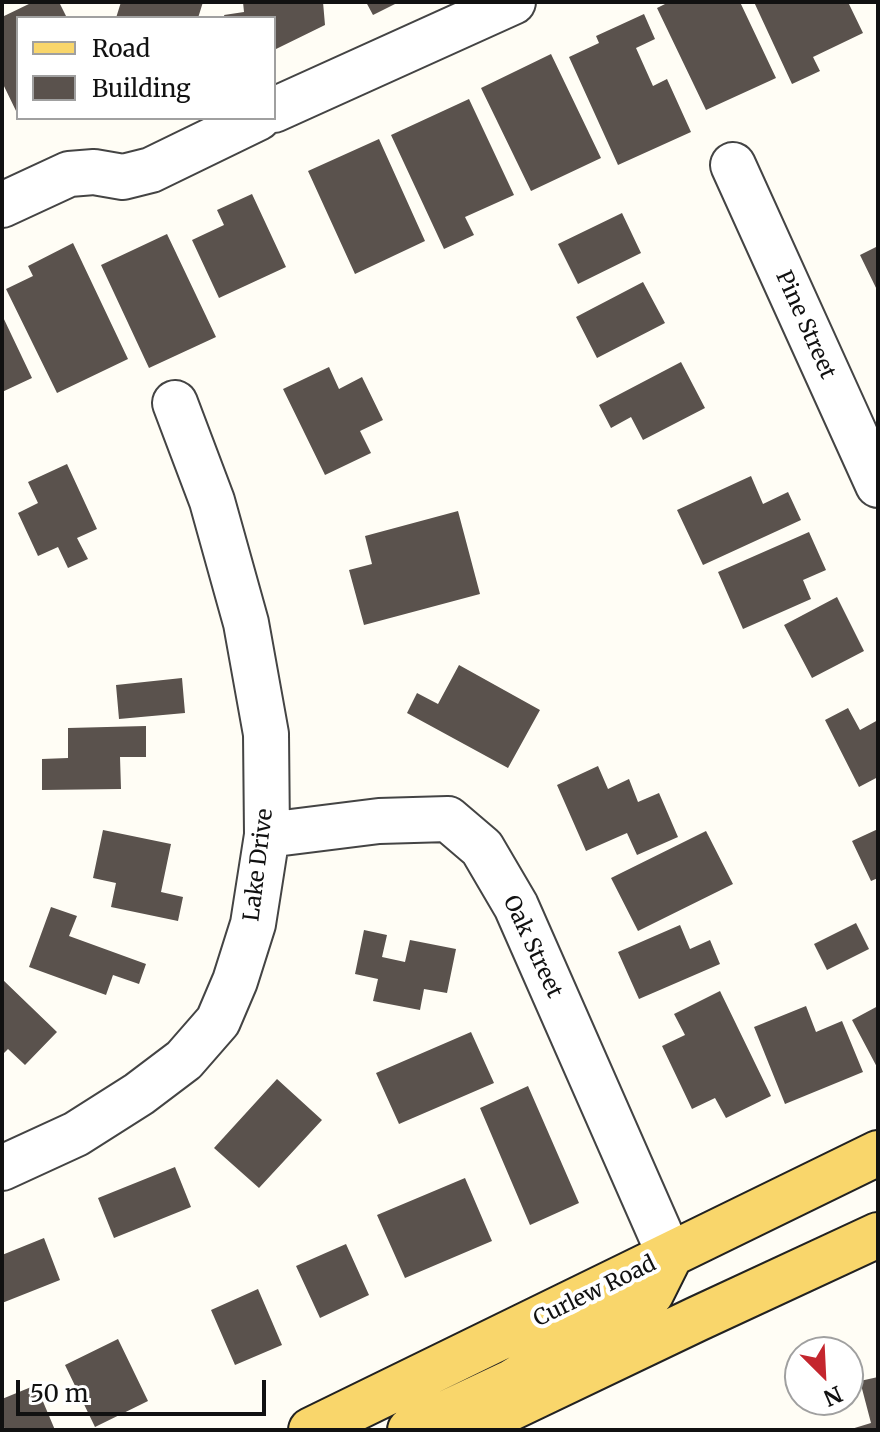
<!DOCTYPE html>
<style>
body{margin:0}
#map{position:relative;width:880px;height:1432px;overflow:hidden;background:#fffdf5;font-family:Merriweather,serif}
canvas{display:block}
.frame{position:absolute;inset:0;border:4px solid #111;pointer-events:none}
.legend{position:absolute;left:16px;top:16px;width:260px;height:104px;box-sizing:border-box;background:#fff;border:2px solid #a0a0a0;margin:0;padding:10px 14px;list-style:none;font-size:24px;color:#111}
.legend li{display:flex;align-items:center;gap:16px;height:40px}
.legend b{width:40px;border:2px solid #a0a0a0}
.north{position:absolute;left:784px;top:1336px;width:80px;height:80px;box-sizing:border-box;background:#fff;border:2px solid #a0a0a0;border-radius:50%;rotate:156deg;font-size:22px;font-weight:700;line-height:32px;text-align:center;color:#111}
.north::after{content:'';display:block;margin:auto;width:28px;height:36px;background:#c4262e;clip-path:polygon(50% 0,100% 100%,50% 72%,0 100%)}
.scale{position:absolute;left:16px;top:1380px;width:250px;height:36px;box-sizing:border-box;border:4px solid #111;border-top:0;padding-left:10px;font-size:24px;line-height:28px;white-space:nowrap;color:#111;-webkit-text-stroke:6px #fff;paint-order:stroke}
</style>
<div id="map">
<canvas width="880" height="1432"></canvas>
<div class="frame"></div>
<ul class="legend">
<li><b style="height:10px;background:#f9d66b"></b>Road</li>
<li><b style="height:22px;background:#5a524d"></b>Building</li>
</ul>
<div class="north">N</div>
<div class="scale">50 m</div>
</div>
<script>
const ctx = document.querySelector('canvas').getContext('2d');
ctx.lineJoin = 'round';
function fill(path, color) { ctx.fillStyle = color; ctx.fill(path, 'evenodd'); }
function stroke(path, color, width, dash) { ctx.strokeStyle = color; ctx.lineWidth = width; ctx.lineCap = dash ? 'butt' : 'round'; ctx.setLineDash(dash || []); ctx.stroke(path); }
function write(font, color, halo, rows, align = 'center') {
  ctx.font = font + ' Merriweather,serif'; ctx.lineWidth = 8; ctx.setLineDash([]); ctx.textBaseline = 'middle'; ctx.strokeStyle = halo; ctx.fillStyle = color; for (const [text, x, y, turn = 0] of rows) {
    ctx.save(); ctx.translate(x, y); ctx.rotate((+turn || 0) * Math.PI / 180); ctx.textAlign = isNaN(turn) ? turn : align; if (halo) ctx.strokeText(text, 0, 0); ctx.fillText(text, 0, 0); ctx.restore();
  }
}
const building = new Path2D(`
 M33,2H59L67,18H18V115L2,82V17Z
 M121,2H203L198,18H116Z
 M243,2H323L325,25L274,50V18H225L224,15L244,12Z
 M366,2H399L373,15Z
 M669,2H740L776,78L706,110L657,8Z
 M754,2H848L863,33L813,57L820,71L792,84Z
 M644,14L655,39L636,48L653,86L667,79L691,132L618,165L569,57L599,43L596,36Z
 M551,54L601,158L531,191L481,88Z
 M469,99L514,195L465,217L474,235L444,249L391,135Z
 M379,139L425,241L355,274L308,171Z
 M252,194L286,267L219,298L192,240L224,225L217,210Z
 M622,213L641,253L578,284L558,244Z
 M167,234L216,337L149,368L101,265Z
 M73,243L128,359L57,393L6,289L33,276L28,266Z
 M878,246V292L860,255Z
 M643,282L665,323L597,358L576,317Z
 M2,315L32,378L2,392Z
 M681,362L705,408L643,440L631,417L611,428L599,405Z
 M329,367L339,389L362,377L383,420L360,431L371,453L325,475L283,389Z
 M67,464L97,529L77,538L88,559L68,568L58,547L38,556L18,513L38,503L28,482Z
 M751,476L763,504L788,492L801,520L703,565L677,510Z
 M458,511L480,594L364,625L349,570L372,564L365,536Z
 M809,532L826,570L803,580L811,599L743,629L718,572Z
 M837,597L864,651L812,678L784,625Z
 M459,665L540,710L508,768L407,713L417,693L438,704Z
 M182,678L185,713L119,719L116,685Z
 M848,708L860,730L878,720V777L859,787L825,720Z
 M146,726V757H120L121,789L42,790V759L68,758V728Z
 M598,766L608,789L629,779L638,802L659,793L678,837L637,855L627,833L586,851L557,785Z
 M878,829V878L871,881L852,841Z
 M103,830L171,844L161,892L183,897L178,921L111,907L116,883L93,878Z
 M706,831L733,884L638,931L611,878Z
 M51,907L77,916L69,936L146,964L139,984L113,975L106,995L29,967Z
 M856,923L869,949L827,970L814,944Z
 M680,925L690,949L710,940L720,964L639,999L618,952Z
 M364,930L387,935L382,957L405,962L410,940L456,949L447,993L424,989L420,1010L373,1001L378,979L355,974Z
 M2,979L57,1032L25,1065L8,1049L2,1055Z
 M720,991L771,1096L726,1118L715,1098L692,1109L662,1046L685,1035L674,1014Z
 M806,1006L816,1032L842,1021L863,1072L785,1104L754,1027Z
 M878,1006V1069L852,1020Z
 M471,1032L494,1083L399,1124L376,1073Z
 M277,1079L322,1120L259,1188L214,1148Z
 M528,1086L579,1203L530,1225L480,1108Z
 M175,1167L191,1207L114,1238L98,1198Z
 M465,1178L492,1241L405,1278L377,1215Z
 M44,1238L60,1280L2,1303V1255Z
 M346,1244L369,1295L320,1318L296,1266Z
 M258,1289L282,1345L235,1365L211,1310Z
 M118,1339L148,1401L95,1427L65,1365Z
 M878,1377V1430H848L871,1423L860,1381Z
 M36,1385L55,1430H5L2,1422V1399Z`);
const minor = new Path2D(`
 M274,110L513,2
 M733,165L878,485
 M2,205L69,174L94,172L123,177L151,170L258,118
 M267,835L379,821L448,819L482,848L516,906L670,1256
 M2,1168L76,1134L139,1094L184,1060L218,1021L235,981L253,924L267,835L266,734L246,623L212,501L175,403`);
const major = new Path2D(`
 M311,1430L878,1153
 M410,1430L512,1382L589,1334L623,1318L651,1294L670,1256
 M465,1430L697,1319L878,1235`);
const streetNames = [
 ["Pine Street",805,325,66],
 ["Lake Drive",259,865,-83],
 ["Oak Street",532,947,65],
 ["Curlew Road",595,1292,-26]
];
fill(building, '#5a524d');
stroke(minor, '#444', 48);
stroke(major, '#222', 48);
stroke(minor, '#fff', 44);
stroke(major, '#f9d66b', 44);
write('22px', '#111', '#fff', streetNames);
</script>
